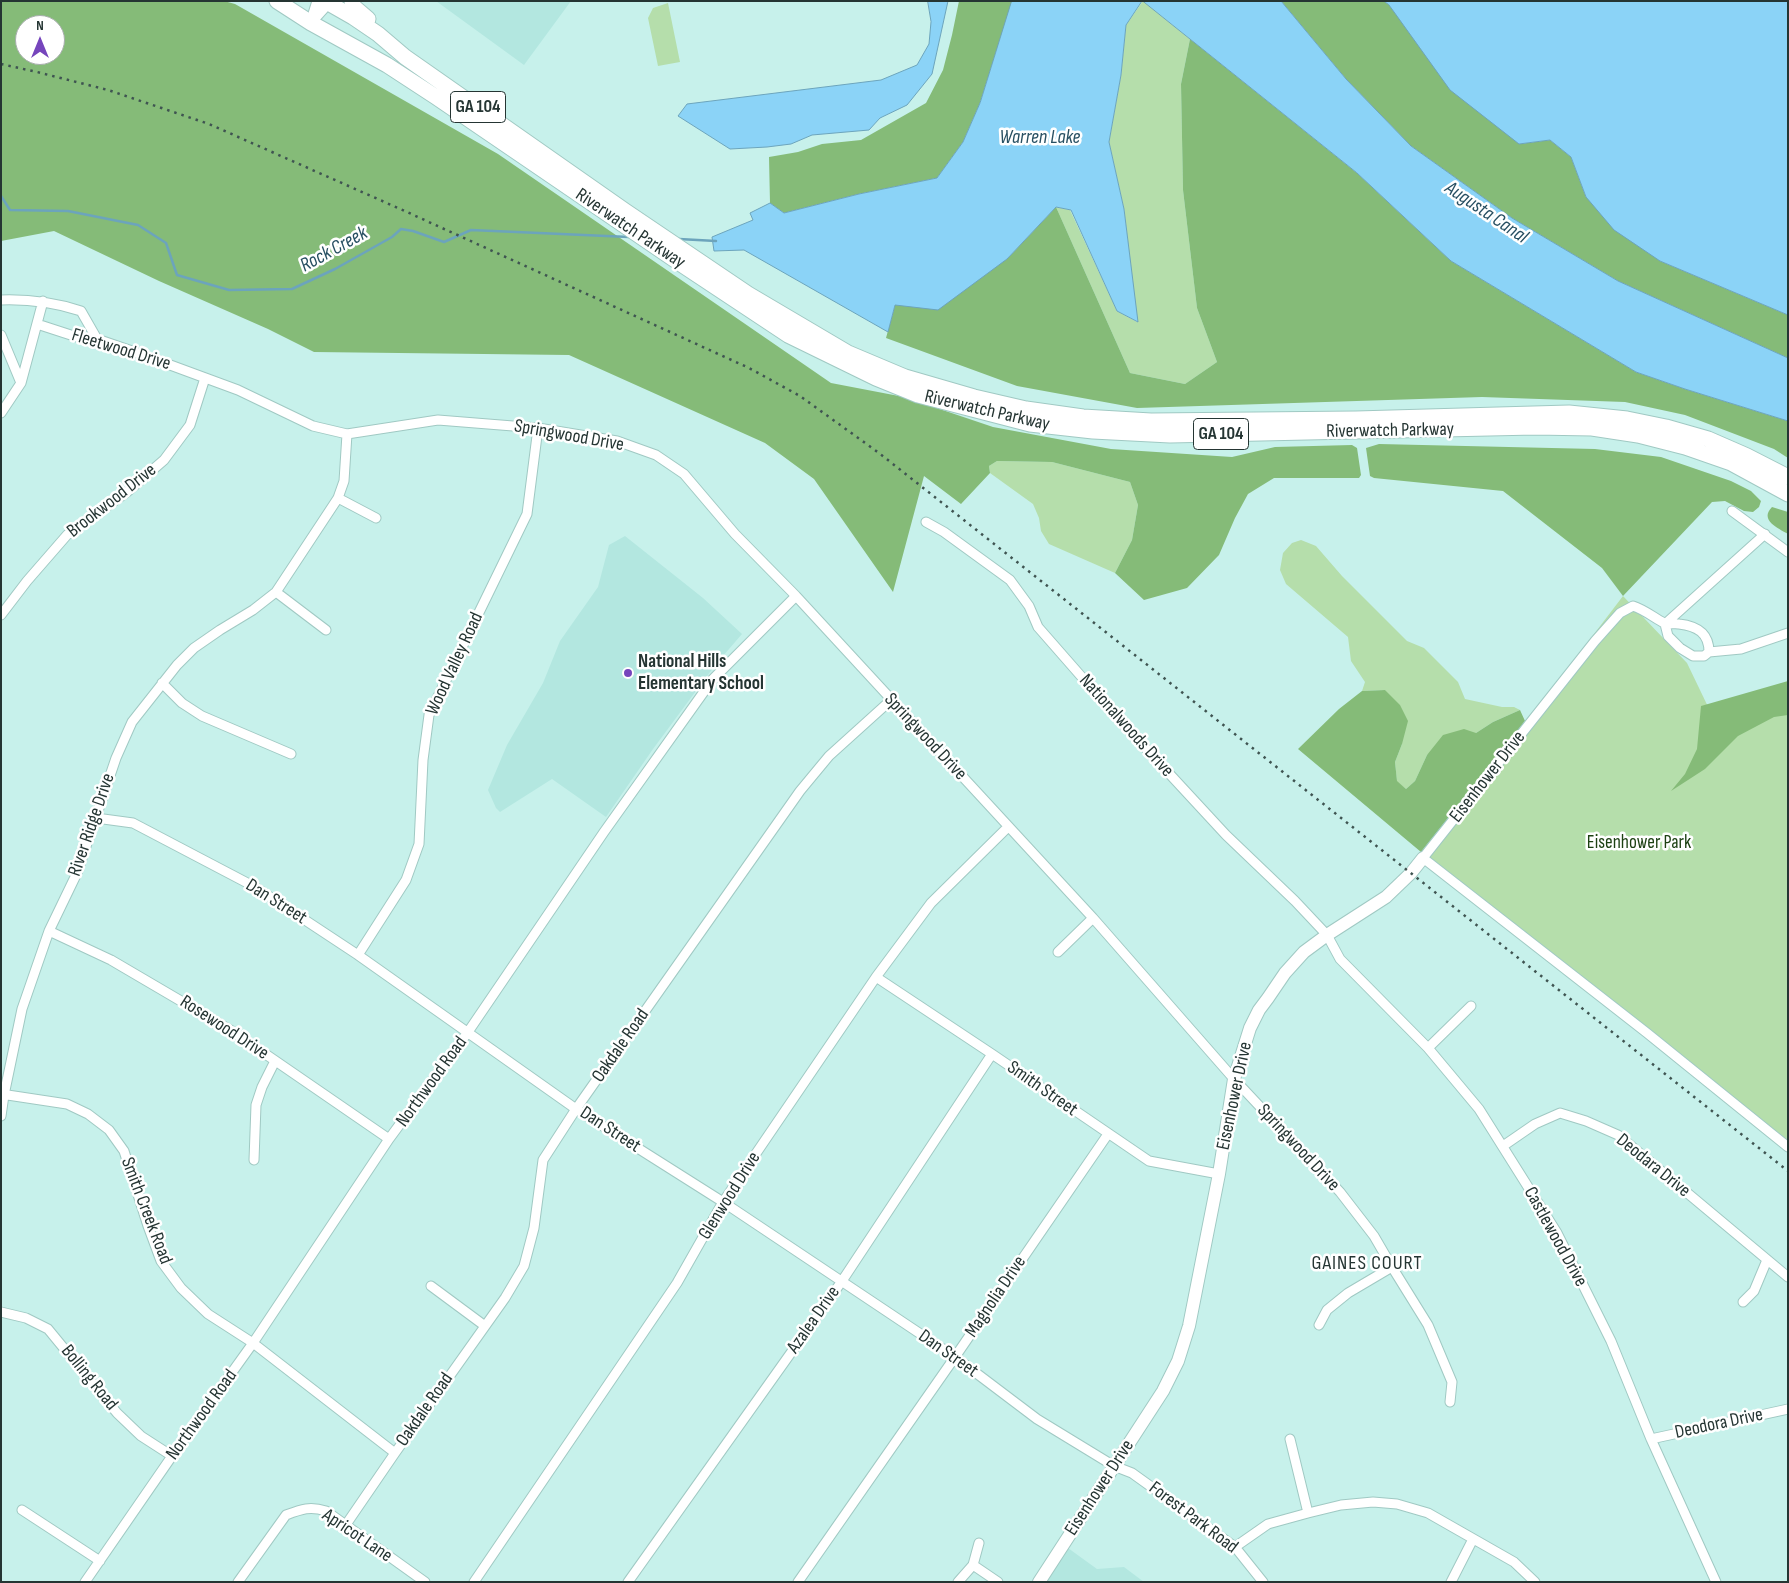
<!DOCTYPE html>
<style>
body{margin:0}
#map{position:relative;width:1789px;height:1583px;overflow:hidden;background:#c7f1eb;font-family:"Sofia Sans Condensed",sans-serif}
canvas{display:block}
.frame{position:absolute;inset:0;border:2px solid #253533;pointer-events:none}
.north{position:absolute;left:15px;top:15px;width:50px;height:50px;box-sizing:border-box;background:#fff;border:1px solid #a8aead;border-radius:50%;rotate:0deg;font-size:14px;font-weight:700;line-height:20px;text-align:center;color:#253533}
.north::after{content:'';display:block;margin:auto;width:18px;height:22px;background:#7645bc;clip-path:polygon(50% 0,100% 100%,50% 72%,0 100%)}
</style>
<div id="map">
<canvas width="1789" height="1583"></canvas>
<div class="frame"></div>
<div class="north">N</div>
</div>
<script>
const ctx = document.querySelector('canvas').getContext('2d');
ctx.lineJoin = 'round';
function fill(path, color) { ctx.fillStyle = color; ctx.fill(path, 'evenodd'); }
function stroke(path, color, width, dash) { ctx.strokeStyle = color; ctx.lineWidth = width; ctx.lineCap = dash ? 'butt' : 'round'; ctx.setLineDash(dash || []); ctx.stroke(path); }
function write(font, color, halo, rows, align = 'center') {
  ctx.font = font + ' "Sofia Sans Condensed",sans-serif'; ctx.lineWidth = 5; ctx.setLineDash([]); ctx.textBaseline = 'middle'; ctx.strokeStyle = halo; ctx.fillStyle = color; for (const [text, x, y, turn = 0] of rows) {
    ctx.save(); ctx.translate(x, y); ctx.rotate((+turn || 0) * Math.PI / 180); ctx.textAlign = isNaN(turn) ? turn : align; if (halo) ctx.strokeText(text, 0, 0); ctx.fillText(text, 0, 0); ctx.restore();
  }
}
const built = new Path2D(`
 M436,1H571L524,65Z
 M625,536L703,598L742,634L716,664L653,749L606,817L552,779L500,812L496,808L488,790L507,745L543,683L560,641L598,587L609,545Z
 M1068,1548L1097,1569L1124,1567L1144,1582H1045Z`);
const green = new Path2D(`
 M1143,1L1190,39L1181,84L1183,190L1197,308L1217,362L1185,384L1130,373L1056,207L1070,210L1117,311L1137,322L1124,209L1109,142L1121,75L1126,25Z
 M668,3L680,62L658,66L648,18L653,8Z
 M997,461L1052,462L1130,482L1138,505L1132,540L1115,573L1049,544L1041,531L1039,518L1033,504L990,473L989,466Z
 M1301,540L1316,546L1342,576L1407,641L1424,648L1458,682L1465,699L1502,707H1514L1520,710L1493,722L1476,733L1427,755L1415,781L1406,789L1397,782L1395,762L1402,744L1385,690L1362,691L1365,682L1351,661L1348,637L1286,584L1280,570L1283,553L1292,543Z
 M1623,596L1687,663L1712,715L1788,712V1148L1423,858Z`);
const forest = new Path2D(`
 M1,1H224L235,4L498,154L831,383L904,397L993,427L1111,449L1232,457L1275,447L1352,445L1357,448L1361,475L1359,478H1274L1248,494L1235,518L1219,555L1187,588L1144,600L1115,573L1132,540L1138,505L1130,482L1052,462L997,461L989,466L990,473L961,504L924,476L893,592L814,479L765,443L569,355L314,352L268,329L159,281L54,231L1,241ZM25,25H55V55H25Z
 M959,1H1012L980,103L963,142L937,178L859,194L784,213L770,203L769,157L798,152L822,144L861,140L926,103L943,70L952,35Z
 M1281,1H1384L1389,5L1519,144L1550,140L1571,157L1586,197L1660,261L1788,315V358L1618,281L1512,218L1411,146L1346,79Z
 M1190,39L1357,173L1451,261L1636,372L1685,389L1788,421V458L1774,449L1685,415L1625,402L1482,397L1137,408L1017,386L886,338L895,305L1007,259L1056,207L1130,373L1185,384L1217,362L1197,308L1183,190L1181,84Z
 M1379,444L1595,449L1661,457L1731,481L1751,491L1761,501L1759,507L1753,512L1744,511L1725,501L1712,502L1623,596L1602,568L1503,491L1374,478L1370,476L1366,448Z
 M1772,507L1788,512V534C1778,528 1759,520 1772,507Z
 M1788,681V715L1774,717L1738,736L1705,769L1671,791L1685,774L1697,749L1701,706Z
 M1385,690L1400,705L1408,721L1402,744L1395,762L1397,781L1406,789L1415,781L1427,755L1443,735L1464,729L1476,733L1493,722L1520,710L1525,721L1421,852L1298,749L1339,709L1362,691Z`);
const water = new Path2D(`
 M928,1H948L932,74L907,105L880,118L869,130L812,135L791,144L767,147L730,149L678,116L687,104L881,80L917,65L929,44L931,22Z
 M1012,1H1142L1126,25L1121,75L1109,142L1124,209L1138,322L1117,311L1071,210L1056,207L1007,259L938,310L895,305L888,332L744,250L714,251L712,237L753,220L750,213L770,203L784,213L859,194L937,178L963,142L980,103Z
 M1143,1H1281L1346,79L1411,146L1512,218L1618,281L1788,358V421L1685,389L1636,372L1451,261L1357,173Z
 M1384,1H1788V315L1660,261L1614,230L1586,197L1571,157L1550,140L1519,144L1450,90L1389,5Z`);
const stream = new Path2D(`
 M1,196L10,210L68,211L138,225L166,243L177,275L229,290L292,289L335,269L392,237L401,229L413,231L444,242L471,230L629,237
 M679,239L716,241`);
const street = new Path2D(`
 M311,20L317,1
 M311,23L331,1
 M1,300C30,299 53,302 81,311L97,339
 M37,324L80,338L97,339L135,352L238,390L313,426L347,434L438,420L538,428L617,441L656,455L684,474L735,534L796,596L1093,918L1234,1079L1340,1192L1374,1236L1392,1267L1428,1325L1452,1382L1450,1402
 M1,335L21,383
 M1,413L21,383L43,301
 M338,498L376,518
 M1732,511L1788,552
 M926,522L944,532L1010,580L1029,606L1038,627L1115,715L1226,835L1295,901L1327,935L1340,959L1428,1048L1479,1109L1557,1233L1611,1341L1651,1439L1716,1582
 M276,592L326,630
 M1,615L27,581L67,535L127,492L164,460L190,425L205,378
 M1665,624L1668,636L1680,648L1693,656H1704L1709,652L1741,649L1788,633
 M1665,624L1765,534
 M1709,652C1709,633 1697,626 1679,624C1674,623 1668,625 1664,623C1653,617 1645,610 1633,606L1620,613L1595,641L1423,858L1647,1033L1788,1147
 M162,683L182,703L202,716L291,754
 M96,818L133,823L255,887L358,955L576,1109L723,1202L955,1357L1037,1419L1114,1466L1132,1473L1235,1547L1263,1582
 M49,931L111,960L232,1031L389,1139
 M1058,952L1093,918
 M358,955L406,880L419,844L423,760L429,715L527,514L538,428
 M876,977L992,1054L1149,1161L1219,1174
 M1428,1048L1471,1006
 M1,1094L67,1104L88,1114L109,1130L124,1151L148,1226L161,1261L181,1288L208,1314L253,1343L395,1453
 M1,1116L4,1095L22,1009L49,931L77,873L116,758L132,722L177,665L194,648L220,630L253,610L276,592L338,498L344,481L347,434
 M1503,1146L1535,1124L1560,1113L1586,1121L1618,1135L1788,1277
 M254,1160L256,1105L262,1087L275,1061
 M431,1286L485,1326
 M1743,1302L1754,1291L1767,1260
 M1,1312L26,1318L48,1329L117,1413L141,1436L172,1456
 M1319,1325L1327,1310L1348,1293L1392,1267
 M1290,1439L1308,1513
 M1651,1439L1788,1409
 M22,1510L100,1561
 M345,1526L395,1453L505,1298L524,1266L534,1228L543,1160L576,1109L800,791L829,756L891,700
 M1235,1547L1268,1524L1308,1513L1341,1505L1373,1502L1397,1504L1428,1513L1514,1562L1535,1582
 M973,1565L998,1582
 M85,1582L172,1456L253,1343L389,1139L468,1032L604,832L713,679L796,596
 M238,1582L286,1515C302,1509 310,1506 326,1511L425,1582
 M474,1582L677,1283L723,1202L876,977L931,903L1008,827
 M628,1582L842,1281L992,1054
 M798,1582L955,1357L1108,1134
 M958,1582L973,1565L979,1543
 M1451,1582L1473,1539`);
const secondary = new Path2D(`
 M1039,1582L1163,1391L1178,1361L1189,1326L1219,1174L1234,1079L1250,1028L1259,1010L1268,998L1285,973L1304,952L1327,935L1386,897L1411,873L1423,858`);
const primary = new Path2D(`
 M277,1L311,23L387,65L436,97L681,264L788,335L876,378L918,395L1030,424L1093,431L1170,435L1535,427L1592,428L1638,435L1685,447L1731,463L1788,494
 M325,1L353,17L378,34L405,57L625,211L748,294L848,353L905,377L974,397L1026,409L1083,417L1151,421L1356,419L1569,413L1627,419L1666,427L1708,439L1747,456L1788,477
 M352,1L354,7L368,19`);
const rail = new Path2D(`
 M1,64L37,72L108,90L209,124L407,212L749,368L800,396L879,453L1788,1171`);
const markers = [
 [628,673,5,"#7645bc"]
];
const shields = [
 [478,107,55],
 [1221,434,55]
];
const shieldNames = [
 ["GA 104",478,107],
 ["GA 104",1221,434]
];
const streetNames = [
 ["Riverwatch Parkway",630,229,34],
 ["Fleetwood Drive",121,350,17],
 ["Riverwatch Parkway",987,411,13],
 ["Riverwatch Parkway",1390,431,-1],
 ["Springwood Drive",569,436,10],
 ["Brookwood Drive",112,501,-38],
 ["Wood Valley Road",455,664,-65],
 ["Nationalwoods Drive",1126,726,48],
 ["Springwood Drive",925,737,47],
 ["Eisenhower Drive",1488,777,-52],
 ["River Ridge Drive",92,825,-71],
 ["Dan Street",276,902,32],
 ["Rosewood Drive",224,1028,33],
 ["Oakdale Road",621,1046,-55],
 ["Northwood Road",432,1082,-54],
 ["Smith Street",1042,1089,35],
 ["Eisenhower Drive",1235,1096,-78],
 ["Dan Street",610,1130,33],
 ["Springwood Drive",1298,1148,47],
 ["Deodara Drive",1653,1166,39],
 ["Glenwood Drive",730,1196,-58],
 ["Smith Creek Road",146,1211,69],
 ["Castlewood Drive",1555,1237,61],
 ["Magnolia Drive",996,1297,-56],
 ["Azalea Drive",814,1320,-55],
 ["Dan Street",948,1354,35],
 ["Bolling Road",89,1378,51],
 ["Oakdale Road",425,1410,-55],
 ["Northwood Road",202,1415,-54],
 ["Deodora Drive",1719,1424,-12],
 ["Eisenhower Drive",1100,1488,-57],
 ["Forest Park Road",1193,1518,37],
 ["Apricot Lane",357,1536,34]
];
const poiNames = [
 ["National Hills",638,662],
 ["Elementary School",638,684]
];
const parkNames = [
 ["Eisenhower Park",1639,843]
];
const waterNames = [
 ["Warren Lake",1040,138],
 ["Augusta Canal",1486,213,34],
 ["Rock Creek",334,250,-29]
];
const neighbourhoodNames = [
 ["GAINES COURT",1367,1264]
];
fill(built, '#b3e7e0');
fill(green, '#b5deab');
fill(forest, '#85bb78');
fill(water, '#8bd3f7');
stroke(water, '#6ca4bc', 1);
stroke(stream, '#6ca4bc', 2.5);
stroke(street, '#a0c9c3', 11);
stroke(secondary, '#a0c9c3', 14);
stroke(primary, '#a0c9c3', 17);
stroke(street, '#fff', 9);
stroke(secondary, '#fff', 12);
stroke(primary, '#fff', 15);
stroke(rail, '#3f5451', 2.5, [2.5, 5]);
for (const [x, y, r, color] of markers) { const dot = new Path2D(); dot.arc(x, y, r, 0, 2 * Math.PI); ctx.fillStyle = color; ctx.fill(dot); stroke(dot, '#fff', 2); }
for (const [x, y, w] of shields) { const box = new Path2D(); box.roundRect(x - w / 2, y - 15.5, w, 31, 4); ctx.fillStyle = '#fff'; ctx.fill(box); stroke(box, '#253533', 1); }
write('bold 18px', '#253533', null, shieldNames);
write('19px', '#253533', '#fff', streetNames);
write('bold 19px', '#253533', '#fff', poiNames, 'left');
write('19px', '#1d4113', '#fff', parkNames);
write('italic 20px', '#274f62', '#fff', waterNames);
ctx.letterSpacing = '1px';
write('20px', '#253533', '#fff', neighbourhoodNames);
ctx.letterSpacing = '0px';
</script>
